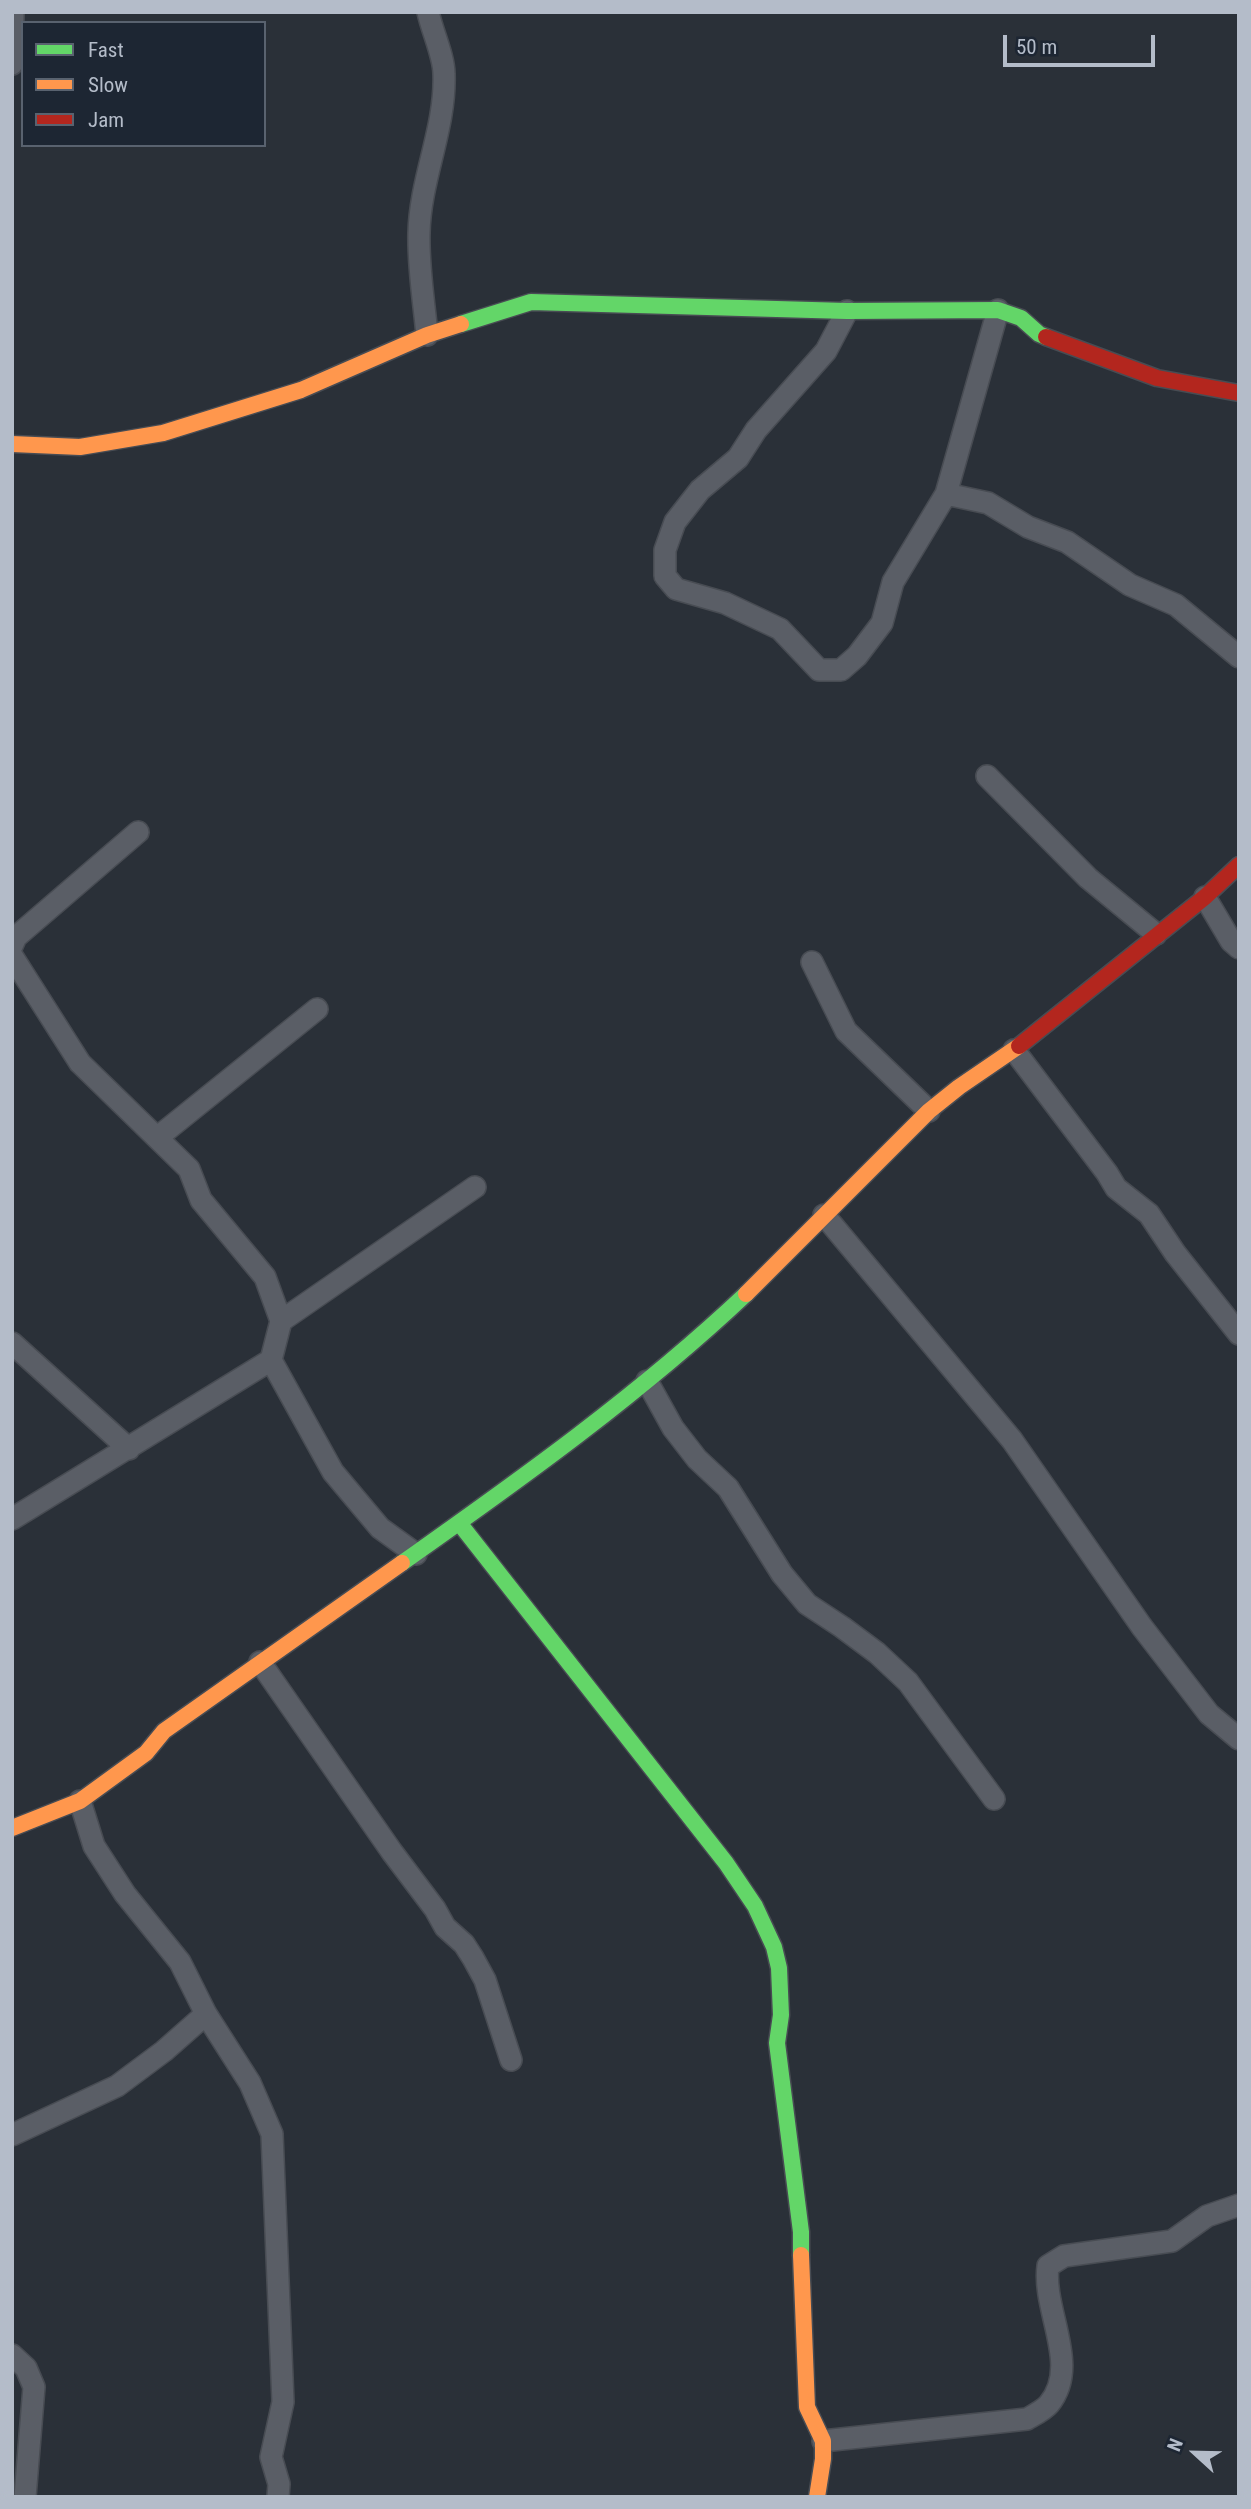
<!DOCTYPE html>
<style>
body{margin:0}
#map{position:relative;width:1251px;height:2509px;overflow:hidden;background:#2a3038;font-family:"Roboto Condensed",sans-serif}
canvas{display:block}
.frame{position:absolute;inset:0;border:14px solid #b4bcc9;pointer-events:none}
.legend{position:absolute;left:21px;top:21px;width:245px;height:126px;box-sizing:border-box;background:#1d2633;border:2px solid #59626f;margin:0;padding:9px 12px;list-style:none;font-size:21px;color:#b4bcc9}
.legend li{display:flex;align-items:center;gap:14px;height:35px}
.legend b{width:35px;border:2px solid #59626f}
.north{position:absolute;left:1160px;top:2418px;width:70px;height:70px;-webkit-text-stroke:5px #1d2633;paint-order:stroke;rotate:292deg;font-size:19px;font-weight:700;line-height:28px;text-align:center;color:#b4bcc9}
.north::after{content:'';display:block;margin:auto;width:24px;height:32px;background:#b4bcc9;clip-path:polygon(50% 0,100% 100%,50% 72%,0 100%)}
.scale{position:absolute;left:1003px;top:35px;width:152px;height:32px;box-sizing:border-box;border:4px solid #b4bcc9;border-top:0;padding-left:9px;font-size:21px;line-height:24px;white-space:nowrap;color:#b4bcc9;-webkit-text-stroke:5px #1d2633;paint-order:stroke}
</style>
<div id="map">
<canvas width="1251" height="2509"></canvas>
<div class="frame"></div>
<ul class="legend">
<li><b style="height:9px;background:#63d668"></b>Fast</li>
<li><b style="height:9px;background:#ff974d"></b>Slow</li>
<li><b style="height:9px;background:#b3261e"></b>Jam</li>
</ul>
<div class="north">N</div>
<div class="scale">50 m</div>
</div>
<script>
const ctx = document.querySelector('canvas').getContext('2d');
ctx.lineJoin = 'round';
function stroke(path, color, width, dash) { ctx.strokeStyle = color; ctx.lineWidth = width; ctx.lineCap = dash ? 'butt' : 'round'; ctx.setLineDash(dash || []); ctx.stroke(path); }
const street = new Path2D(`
 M12,64L13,12
 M847,311L826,351L756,430L738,458L700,490L675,522L665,550V576L676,589L725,603L780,629L819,670H841L857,656L882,623L893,582L946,494L998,310
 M427,335C424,302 418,267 419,233C420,179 446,128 444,74C444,56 432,31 428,12
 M946,494L988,503L1028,527L1067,542L1130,585L1176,605L1239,657
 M987,776L1088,878L1156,934
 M1205,897L1231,941L1239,948
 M12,946L16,937L138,832
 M12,956L80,1063L189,1169L201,1200L265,1277L281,1321L271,1360L333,1472L380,1528L416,1554
 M812,962L846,1031L929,1111
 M1014,1050L1107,1173L1116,1188L1149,1214L1175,1253L1239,1334
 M158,1137L317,1009
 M824,1215L1012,1440L1142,1627L1209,1714L1239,1739
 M281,1321L475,1187
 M12,1343L129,1449
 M647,1381L673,1428L697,1459L728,1488L782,1574L807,1604L842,1627L877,1653L908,1682L994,1799
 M12,1519L271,1360
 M260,1662L392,1852L435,1909L445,1927L464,1944L473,1958L485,1980L511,2060
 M80,1801L94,1846L125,1894L180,1962L206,2014L250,2083L272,2134L283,2402L271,2457L279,2484L278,2497
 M12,2135L117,2086L164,2051L206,2014
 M12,2355L26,2368L34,2387L25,2497
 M823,2441L1027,2419C1034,2415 1044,2410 1049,2404C1081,2365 1042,2311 1048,2266L1064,2256L1172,2241L1207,2216L1239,2205`);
const fast = new Path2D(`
 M461,324L531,302L847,311L998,310L1021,318L1039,334L1046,337
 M460,1524L726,1863L755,1906L774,1947L779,1968L781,2015L777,2043L801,2232V2255
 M402,1563C521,1479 640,1394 746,1294`);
const slow = new Path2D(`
 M12,444L80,447L163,433L301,390L427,335L461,324
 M746,1294L929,1111L959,1087L1019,1046
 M12,1828L80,1801L146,1753L164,1731L402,1563
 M801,2255L807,2407L823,2441V2459L817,2497`);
const jam = new Path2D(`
 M1046,337L1157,378L1239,393
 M1019,1046L1205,897L1239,865`);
stroke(street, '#484c53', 24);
stroke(fast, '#484c53', 19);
stroke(slow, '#484c53', 19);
stroke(jam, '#484c53', 19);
stroke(street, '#5a5e66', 21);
stroke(fast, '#63d668', 16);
stroke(slow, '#ff974d', 16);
stroke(jam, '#b3261e', 16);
</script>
